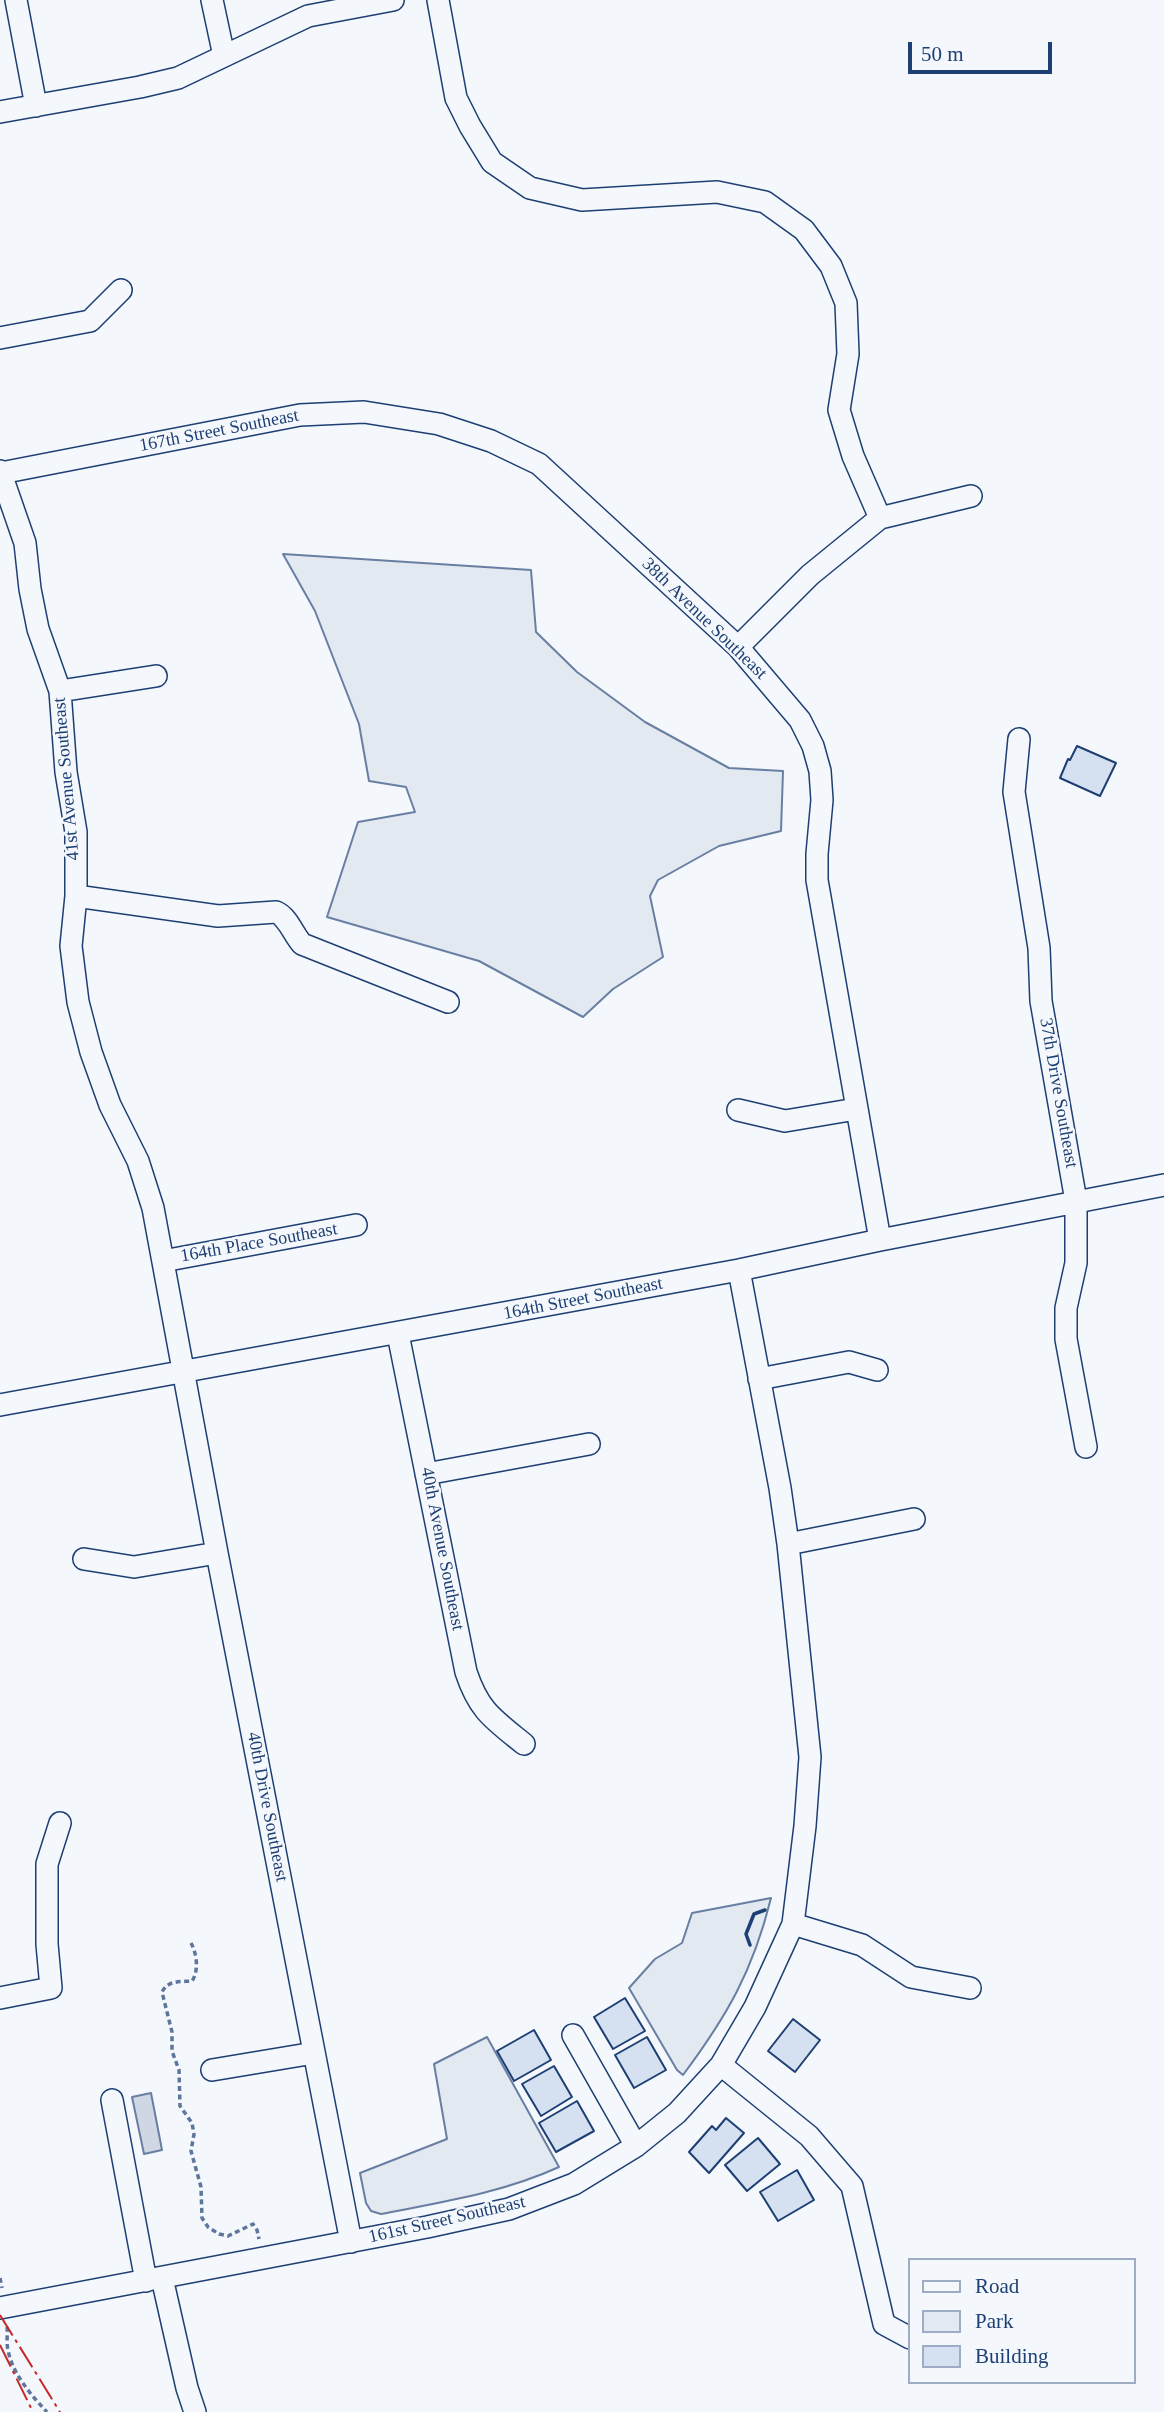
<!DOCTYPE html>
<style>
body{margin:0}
#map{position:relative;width:1164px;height:2412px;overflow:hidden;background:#f4f7fb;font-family:"Times New Roman",serif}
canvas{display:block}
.legend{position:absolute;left:908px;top:2258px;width:228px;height:126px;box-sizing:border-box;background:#f4f7fb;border:2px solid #9eadc5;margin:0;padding:9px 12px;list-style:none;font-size:21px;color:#1d3f73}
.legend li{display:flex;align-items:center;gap:14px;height:35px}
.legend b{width:35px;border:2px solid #9eadc5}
.scale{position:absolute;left:908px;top:42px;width:144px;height:32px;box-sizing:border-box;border:4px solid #1d3f73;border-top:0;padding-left:9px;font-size:21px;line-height:24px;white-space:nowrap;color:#1d3f73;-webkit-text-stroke:5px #f4f7fb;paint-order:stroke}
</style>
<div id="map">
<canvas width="1164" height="2412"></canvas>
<ul class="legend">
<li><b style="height:9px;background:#f4f7fb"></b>Road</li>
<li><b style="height:19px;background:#e3e9f0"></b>Park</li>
<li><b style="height:19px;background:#d5e0f0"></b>Building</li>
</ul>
<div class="scale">50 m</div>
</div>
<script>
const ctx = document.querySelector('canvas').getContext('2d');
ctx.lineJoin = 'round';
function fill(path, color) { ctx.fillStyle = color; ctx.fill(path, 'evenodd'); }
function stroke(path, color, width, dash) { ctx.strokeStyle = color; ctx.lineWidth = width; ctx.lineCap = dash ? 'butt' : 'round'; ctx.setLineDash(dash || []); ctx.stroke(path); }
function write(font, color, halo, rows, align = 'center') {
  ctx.font = font + ' "Times New Roman",serif'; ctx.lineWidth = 5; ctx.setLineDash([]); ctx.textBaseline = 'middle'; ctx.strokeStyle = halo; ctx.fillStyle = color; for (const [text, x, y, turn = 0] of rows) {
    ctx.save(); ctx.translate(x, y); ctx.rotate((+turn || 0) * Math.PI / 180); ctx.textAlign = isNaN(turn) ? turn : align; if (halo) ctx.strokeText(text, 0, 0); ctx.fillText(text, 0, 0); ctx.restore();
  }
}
const green = new Path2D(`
 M283,554L531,570L536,632L577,672L645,722L729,768L783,771L781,831L719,846L658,880L650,896L663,957L613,989L583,1017L479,961L327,917L358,822L415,812L406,787L369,781L359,724L315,611Z
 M771,1898C753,1971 727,2016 683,2075L677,2070L629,1988L655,1959L682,1943L692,1913Z
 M487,2037L559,2167C502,2193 442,2202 381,2214L371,2211L366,2203L360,2173L447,2139L434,2064Z`);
const water = new Path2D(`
 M151,2093L162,2150L144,2154L132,2097Z`);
const building = new Path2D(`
 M1077,746L1116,763L1100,796L1060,778L1068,759L1070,760Z
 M625,1998L645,2031L613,2049L594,2017Z
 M793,2019L820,2040L795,2072L768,2051Z
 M534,2030L551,2060L514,2081L497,2051Z
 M647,2037L666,2070L634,2088L615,2055Z
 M554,2066L572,2097L541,2116L522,2084Z
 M577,2101L594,2131L556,2152L539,2123Z
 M726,2118L744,2133L709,2173L689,2152L712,2126L716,2130Z
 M758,2138L780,2164L747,2191L725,2165Z
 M797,2170L814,2200L778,2221L760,2192Z`);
const path = new Path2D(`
 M191,1943C197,1954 199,1971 192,1981C180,1982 168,1980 162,1992L172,2032V2051L179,2070L180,2106L192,2123L194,2134L191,2151L201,2187L202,2218L208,2227L219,2234L228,2236L253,2224L257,2230L259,2239
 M0,2278L2,2288
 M7,2327C8,2334 6,2342 8,2350C12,2373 31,2395 47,2412`);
const minor = new Path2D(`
 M16,0L36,106
 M212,0L224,56
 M438,0L456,98L470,126L492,162L530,188L582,200L717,192L765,202L804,230L831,266L846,303L848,354L839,410L853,456L880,518
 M0,112L140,87L178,78L308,16L393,0
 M0,338L90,321L121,290
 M0,471L25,543L30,589L38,629L60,691L66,772L76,832V896L71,946L78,1002L91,1052L110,1105L138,1161L153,1208L217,1553L351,2242
 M1,473L300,415L364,412L439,424L491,441L539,464L738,647L800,720L813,746L820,771L822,800L817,854V880L880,1240
 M738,647L810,575L880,518L971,496
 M60,691L156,676
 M1019,739L1014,792L1039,948L1041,1001L1076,1201V1263L1066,1308V1339L1086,1447
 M76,896L218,916L276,912C288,917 293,934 302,944L448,1002
 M738,1110L785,1121L856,1109
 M163,1261L356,1225
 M398,1334L466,1672C479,1711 493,1719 524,1744
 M759,1379L849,1362L877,1370
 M0,1405L739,1270L880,1240L1164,1185
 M426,1474L589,1444
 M788,1544L914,1519
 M84,1559L134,1567L217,1553
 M793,1924L862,1945L911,1977L970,1988
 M0,1998L51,1988L47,1944V1864L60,1823
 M573,2035L636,2146
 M721,2065L809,2136L852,2186L884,2324L910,2338
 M212,2070L314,2053
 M112,2100L146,2281
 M162,2278L187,2388L195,2412
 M0,2308L427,2227L509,2209L574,2184L636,2146L677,2113L721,2065L755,2007L793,1924L805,1826L810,1757L788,1544L780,1488L739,1270`);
const wall = new Path2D(`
 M750,1945L746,1934L754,1914L765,1910`);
const power = new Path2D(`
 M0,2315L60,2412
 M0,2345L33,2412`);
const streetNames = [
 ["167th Street Southeast",219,431,-11],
 ["38th Avenue Southeast",704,619,44],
 ["41st Avenue Southeast",67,779,-95],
 ["37th Drive Southeast",1058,1093,80],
 ["164th Place Southeast",259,1243,-10],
 ["164th Street Southeast",583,1299,-11],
 ["40th Avenue Southeast",442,1549,79],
 ["40th Drive Southeast",267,1807,79],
 ["161st Street Southeast",447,2220,-13]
];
fill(green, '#e3e9f0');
stroke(green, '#687fa3', 2);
fill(water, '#cfd7e4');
stroke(water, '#687fa3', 2);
fill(building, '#d5e0f0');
stroke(building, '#1d3f73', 2);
stroke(minor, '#1d3f73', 24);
stroke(path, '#5e769c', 3.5, [5, 3.5]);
stroke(minor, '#f4f7fb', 21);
stroke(wall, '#1d3f73', 3.5);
stroke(power, '#c62828', 2, [24, 5, 3.5, 5]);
write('18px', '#1d3f73', '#f4f7fb', streetNames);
</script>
